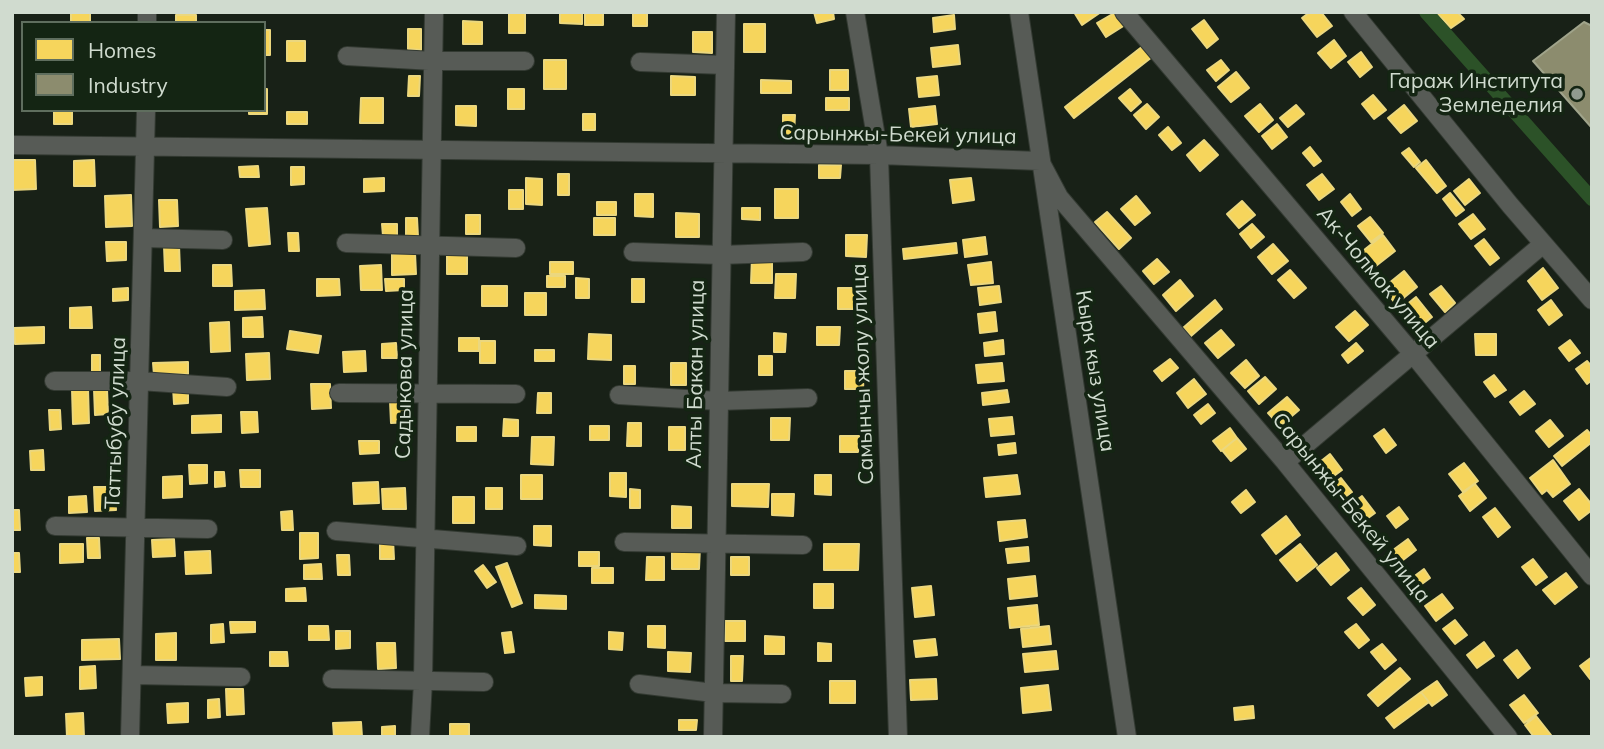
<!DOCTYPE html>
<meta charset="utf-8">
<style>
body{margin:0}
#map{position:relative;width:1604px;height:749px;overflow:hidden;background:#182117;font-family:Mulish,sans-serif}
canvas{display:block}
.frame{position:absolute;inset:0;border:14px solid #d0dbcf;pointer-events:none}
.legend{position:absolute;left:21px;top:21px;width:245px;height:91px;box-sizing:border-box;background:#142513;border:2px solid #5f6e5e;margin:0;padding:9px 12px;list-style:none;font-size:21px;color:#d0dbcf}
.legend li{display:flex;align-items:center;gap:14px;height:35px}
.legend b{width:35px;border:2px solid #5f6e5e}
</style>
<div id="map">
<canvas width="1604" height="749"></canvas>
<div class="frame"></div>
<ul class="legend">
<li><b style="height:19px;background:#f6d55c"></b>Homes</li>
<li><b style="height:19px;background:#8c8c6e"></b>Industry</li>
</ul>
</div>
<script>
const ctx = document.querySelector('canvas').getContext('2d');
ctx.lineJoin = 'round';
function fill(path, color) { ctx.fillStyle = color; ctx.fill(path, 'evenodd'); }
function stroke(path, color, width, dash) { ctx.strokeStyle = color; ctx.lineWidth = width; ctx.lineCap = dash ? 'butt' : 'round'; ctx.setLineDash(dash || []); ctx.stroke(path); }
function write(font, color, halo, rows, align = 'center') {
  ctx.font = font + ' Mulish,sans-serif'; ctx.lineWidth = 7; ctx.setLineDash([]); ctx.textBaseline = 'middle'; ctx.strokeStyle = halo; ctx.fillStyle = color; for (const [text, x, y, turn = 0] of rows) {
    ctx.save(); ctx.translate(x, y); ctx.rotate((+turn || 0) * Math.PI / 180); ctx.textAlign = isNaN(turn) ? turn : align; if (halo) ctx.strokeText(text, 0, 0); ctx.fillText(text, 0, 0); ctx.restore();
  }
}
const homes = new Path2D(`
 M71,12H90V23H71Z
 M509,12H525V33H509Z
 M560,12H582V24L560,23Z
 M585,12H603V25H585Z
 M633,12H647V26H633Z
 M814,12H833L834,19L817,23Z
 M1074,12H1101L1082,25Z
 M1116,12L1125,25L1106,37L1097,23Z
 M1310,12H1321L1332,26L1317,37L1302,18Z
 M1436,12H1457L1464,19L1451,28Z
 M176,15H196V23H176Z
 M954,15L955,29L934,32L933,18Z
 M1204,20L1218,39L1207,48L1192,29Z
 M463,21L482,22V44H463Z
 M744,24H765V52H744Z
 M408,29H421V50L408,49Z
 M264,30H270V55H264Z
 M693,32H712V53L693,52Z
 M1334,40L1346,56L1331,68L1318,53Z
 M287,41H305V61H287Z
 M958,45L960,64L933,67L931,48Z
 M1143,46L1152,57L1074,118L1065,107Z
 M1361,52L1372,67L1360,77L1348,62Z
 M544,60H566V89H544Z
 M1221,60L1229,70L1216,81L1207,70Z
 M830,70H848V90H830Z
 M1236,72L1249,88L1231,102L1218,87Z
 M409,76H420L419,96H408Z
 M671,76L695,77V95H671Z
 M937,76L939,95L919,97L917,78Z
 M761,80L791,81V93H761Z
 M264,89H267V114H249V110H264Z
 M508,89H524V109H508Z
 M1130,89L1141,102L1131,111L1119,98Z
 M1373,95L1386,110L1374,119L1362,104Z
 M361,98H383V123H360Z
 M826,98H849V110H826Z
 M1147,104L1159,117L1146,129L1134,115Z
 M1260,104L1273,120L1259,132L1245,116Z
 M1296,105L1304,114L1288,127L1280,118Z
 M1404,105L1417,121L1401,133L1388,118Z
 M456,106H476V126L456,125Z
 M935,106L937,124L911,127L909,109Z
 M54,110H72V124H54Z
 M287,112H307V124H287Z
 M583,114H595V130H583Z
 M783,115H795L794,135H783Z
 M1277,124L1287,137L1272,149L1262,136Z
 M1168,127L1181,143L1172,150L1159,135Z
 M1204,140L1218,155L1200,171L1187,155Z
 M1310,147L1321,161L1314,166L1303,153Z
 M1409,148L1420,162L1414,167L1402,153Z
 M12,160H35L36,189L12,190Z
 M94,160L95,186H74V161Z
 M1426,160L1446,186L1437,193L1416,168Z
 M819,165H841L840,178H819Z
 M258,166L259,177H240L239,167Z
 M291,167H304V184L291,185Z
 M558,174H569V195H558Z
 M1322,174L1334,189L1319,200L1307,185Z
 M384,178V191L364,192V179Z
 M526,178L542,179V205L526,204Z
 M971,178L974,200L953,203L950,180Z
 M1469,179L1480,193L1465,205L1454,191Z
 M775,189H798V218H775Z
 M509,190H523V209H509Z
 M1450,193L1464,210L1456,216L1443,199Z
 M635,194H653V217L635,216Z
 M1350,194L1361,209L1352,216L1341,202Z
 M131,195L132,226L106,227L105,196Z
 M1136,196L1150,213L1135,225L1121,209Z
 M159,200H177L178,226L160,227Z
 M1242,201L1255,215L1239,228L1227,214Z
 M597,202H616V215H597Z
 M267,208L270,244L249,246L246,209Z
 M742,208H760V220L742,219Z
 M1107,212L1131,238L1119,249L1095,222Z
 M676,213L699,214V237H676Z
 M1473,214L1485,229L1471,239L1459,224Z
 M466,215H480V234H466Z
 M1370,217L1383,233L1371,242L1358,226Z
 M406,218H417L418,237H406Z
 M594,218H615V235H594Z
 M382,224H397V236H383Z
 M1252,224L1264,237L1251,248L1240,234Z
 M288,233H298L299,251H289Z
 M846,235H867L866,257L846,256Z
 M1383,235L1395,251L1372,269L1359,254Z
 M985,237L987,254L965,257L963,240Z
 M1484,239L1499,258L1490,265L1475,246Z
 M106,242H126V260L107,261Z
 M956,243L957,253L904,259L903,249Z
 M1273,244L1288,261L1272,274L1258,257Z
 M179,245L180,271H165L164,246Z
 M447,252H467V274H447Z
 M415,253L416,274L392,275V254Z
 M752,257L772,258V283H751Z
 M1157,259L1169,272L1154,284L1143,271Z
 M550,262H573V274H550Z
 M991,262L993,283L971,285L968,265Z
 M213,265H231L232,286H213Z
 M381,265L382,290H361L360,266Z
 M1543,268L1558,288L1542,300L1528,281Z
 M1290,270L1306,288L1294,298L1278,280Z
 M1404,271L1417,287L1396,304L1383,288Z
 M776,274H796L795,298H775Z
 M547,276H565V287H547Z
 M576,278L589,279V298H576Z
 M317,279H339L340,295L317,296Z
 M385,279H404V290L386,291Z
 M632,279H644V302H632Z
 M1180,280L1193,296L1176,311L1163,295Z
 M482,286H507V306H482Z
 M999,286L1001,302L980,305L978,288Z
 M1441,286L1455,303L1445,312L1430,294Z
 M128,288V300L113,301V289Z
 M838,288H867L866,309H838Z
 M264,290L265,309L235,310V291Z
 M525,293H546V315H525Z
 M1416,297L1432,317L1416,330L1400,310Z
 M1215,300L1222,309L1191,336L1183,328Z
 M1551,300L1562,315L1549,325L1538,310Z
 M91,307L92,328H70V308Z
 M1355,311L1368,325L1349,341L1336,327Z
 M995,312L997,331L980,333L978,314Z
 M262,317L263,337H243V318Z
 M229,322L230,351L211,352L210,323Z
 M44,327V343L15,344L14,328Z
 M817,327H840L839,345H817Z
 M1221,330L1234,345L1218,358L1205,343Z
 M290,331L321,336L318,353L287,349Z
 M774,333L786,334L785,352H774Z
 M589,334L611,335V360L588,359Z
 M1475,334H1496V355H1476Z
 M459,338H479V351H459Z
 M1003,340L1004,354L985,356L984,343Z
 M1570,340L1580,353L1569,361L1559,348Z
 M480,341H495V363H480Z
 M396,343L397,358H382V344Z
 M1356,343L1363,351L1348,363L1342,355Z
 M535,350H554V361H535Z
 M365,351L366,371L344,372L343,352Z
 M269,353L270,379L247,380L246,354Z
 M92,355H100V372H92Z
 M759,356H772V375H759Z
 M1170,359L1178,368L1162,381L1154,371Z
 M1246,360L1259,376L1245,388L1231,373Z
 M1587,361L1592,367V380L1587,384L1576,369Z
 M188,362V374L154,375L153,363Z
 M671,363H686V385H671Z
 M1002,363L1004,381L978,383L976,365Z
 M624,366H635V384H624Z
 M845,371H864L863,389H845Z
 M1494,375L1506,390L1495,397L1484,382Z
 M1265,377L1276,389L1259,404L1248,391Z
 M1194,379L1206,394L1188,408L1177,393Z
 M311,384H330L331,408L312,409Z
 M188,386V403L174,404L173,387Z
 M88,388L89,423L73,424L72,389Z
 M94,389H107L108,414L95,415Z
 M1007,390L1009,402L983,405L982,393Z
 M1524,391L1535,404L1520,415L1510,402Z
 M538,393H551V413H537Z
 M1287,397L1299,410L1280,426L1268,413Z
 M390,401H411L412,422L391,423Z
 M1208,404L1215,413L1201,424L1194,415Z
 M49,410H60L61,429L50,430Z
 M241,412H257L258,432L242,433Z
 M221,415V432L192,433V416Z
 M1012,417L1014,434L991,436L989,419Z
 M771,418H790L789,440H771Z
 M504,419L518,420V436H503Z
 M1550,420L1563,436L1549,447L1536,431Z
 M628,423H641V446H627Z
 M590,426H609V440H590Z
 M457,427H476V441H457Z
 M669,427H685V450H669Z
 M1230,428L1237,438L1221,451L1213,441Z
 M1384,429L1396,445L1386,453L1374,436Z
 M1587,430L1592,436V442L1562,466L1554,456Z
 M840,436H859L858,452H840Z
 M532,437H554L553,465L531,464Z
 M1237,438L1246,449L1231,461L1222,450Z
 M359,441H379V453L360,454Z
 M1015,443L1016,453L999,455L998,445Z
 M43,450L44,470H31L30,451Z
 M1330,454L1342,470L1323,484L1311,469Z
 M1553,460L1570,484L1553,497L1547,490L1542,494L1530,478Z
 M1464,463L1478,481L1463,492L1449,474Z
 M189,465H207V483L190,484Z
 M240,470H260V487H241Z
 M215,472H224L225,486L215,487Z
 M610,473H626V497L610,496Z
 M521,475H542V499H521Z
 M815,475H831V495L815,494Z
 M1017,475L1020,494L986,497L984,478Z
 M182,476V497L163,498V477Z
 M1341,478L1352,492L1341,500L1331,486Z
 M378,482L379,503L354,504L353,483Z
 M732,484H769L768,507L732,506Z
 M1475,484L1486,498L1470,511L1459,496Z
 M94,487H115L116,510L95,511Z
 M405,488L406,509H383L382,489Z
 M486,488H502V509H486Z
 M630,489L640,490V508H630Z
 M1579,489L1592,505V510L1579,520L1564,501Z
 M1246,490L1255,502L1241,513L1232,502Z
 M772,494H794L793,516L772,515Z
 M86,496L87,512L69,513V497Z
 M1362,496L1375,513L1357,526L1345,509Z
 M453,497H474V523H453Z
 M672,506L691,507V528H672Z
 M1399,507L1408,519L1396,528L1387,516Z
 M1495,508L1510,527L1498,537L1483,517Z
 M12,510H19L20,530H12Z
 M292,511L293,530H282L281,512Z
 M1286,516L1300,535L1276,554L1262,535Z
 M1025,520L1027,537L1000,541L998,522Z
 M534,526H551V546L534,545Z
 M300,533H318V558L300,559Z
 M87,538H99L100,558H88Z
 M174,539L175,556L153,557L152,540Z
 M393,539L394,559H380V540Z
 M1408,539L1416,550L1394,567L1385,556Z
 M60,544H83V562L60,563Z
 M824,544H859L858,570H824Z
 M1300,544L1317,565L1297,581L1280,560Z
 M672,547H700L699,569H672Z
 M1028,547L1029,561L1008,563L1006,549Z
 M210,551L211,573L186,574L185,552Z
 M579,552H599V566H579Z
 M12,553H19L20,572H12Z
 M1336,553L1349,570L1331,585L1317,568Z
 M337,555H349L350,575H338Z
 M647,557H664V580H646Z
 M731,557H749V575H731Z
 M1533,559L1547,577L1536,585L1522,567Z
 M507,563L522,603L512,607L496,567Z
 M321,564L322,579H304V565Z
 M483,565L496,582L487,588L475,571Z
 M592,568H613V583H592Z
 M1424,569L1430,578L1415,589L1408,581Z
 M1566,573L1577,587L1555,604L1543,590Z
 M1035,576L1037,596L1010,599L1008,579Z
 M814,584H833V608H814Z
 M931,586L934,615L915,617L912,588Z
 M305,588L306,601H286V589Z
 M1361,588L1375,605L1363,615L1348,598Z
 M1442,594L1453,608L1436,621L1425,606Z
 M535,595L566,596V609L535,608Z
 M1037,605L1039,625L1010,628L1008,608Z
 M1455,620L1467,635L1455,644L1443,629Z
 M725,621H745V641H725Z
 M230,622H255V632L231,633Z
 M223,624L224,642L211,643V625Z
 M1356,624L1369,640L1359,648L1345,632Z
 M309,626H328L329,640H309Z
 M648,626H665V648L648,647Z
 M1049,626L1051,644L1023,647L1021,629Z
 M336,631H350V648L336,649Z
 M511,632L514,652L505,653L502,633Z
 M609,632L623,633L622,650L609,649Z
 M176,633V660H156V634Z
 M765,636L784,637V654H765Z
 M119,639L120,659L82,660V640Z
 M935,639L937,655L916,657L914,641Z
 M1484,642L1494,656L1477,668L1467,655Z
 M377,643H395L396,668L378,669Z
 M818,643L831,644V661H818Z
 M1382,644L1396,660L1385,669L1371,652Z
 M1517,650L1530,668L1518,678L1504,660Z
 M1056,651L1058,669L1025,672L1023,654Z
 M270,652H287L288,666H270Z
 M668,652L691,653L690,672L668,671Z
 M731,656H743L742,681H731Z
 M1592,657V677L1590,679L1580,666Z
 M95,666L96,688L80,689V667Z
 M1400,668L1410,679L1378,706L1368,695Z
 M42,677V695L26,696L25,678Z
 M936,679L937,699L911,700L910,680Z
 M830,681H855V703H830Z
 M1437,681L1447,695L1432,706L1421,692Z
 M1048,685L1051,710L1023,713L1021,688Z
 M226,689H243L244,714L227,715Z
 M1421,692L1429,702L1394,728L1386,718Z
 M1524,695L1538,713L1524,723L1510,705Z
 M219,699L220,717L208,718V700Z
 M188,703V722L168,723L167,704Z
 M1253,706L1254,718L1235,720L1234,708Z
 M83,713L84,737H67L66,714Z
 M1536,716L1551,735L1549,737H1534L1525,725Z
 M679,720H697L696,730H679Z
 M361,722L362,737H334L333,723Z
 M450,724H469V737H450Z
 M395,726V737H382V727Z`);
const industry = new Path2D(`
 M1584,22L1592,26V128L1533,61Z`);
const canal = new Path2D(`
 M1426,12L1592,199`);
const minor = new Path2D(`
 M855,12L879,155L898,737
 M1019,12L1127,737
 M1124,12L1413,354L1592,576
 M1353,12L1510,205L1592,300
 M147,23V12
 M347,56L433,61H525
 M640,62L725,65
 M12,145L879,155L1040,161L1059,197L1285,462L1508,737
 M143,238L223,240
 M346,243L516,248
 M633,252L721,255L803,252
 M54,381H140L227,387
 M339,393L516,394
 M619,395L719,401L808,398
 M1285,462L1542,245
 M55,526L208,529
 M336,531L517,546
 M624,542L803,545
 M132,675L241,677
 M332,679L484,682
 M639,684L714,693L782,694
 M130,737L146,110
 M420,737L423,681L434,12
 M713,737L726,12`);
const markers = [
 [1577,94,7,"#909a8f"]
];
const poiNames = [
 ["Гараж Института",1563,82],
 ["Земледелия",1563,106]
];
const streetNames = [
 ["Сарынжы-Бекей улица",898,135,1],
 ["Ак-Чолмок улица",1378,278,50],
 ["Кырк кыз улица",1095,371,81],
 ["Садыкова улица",405,374,-89],
 ["Алты Бакан улица",696,374,-89],
 ["Самынчы жолу улица",863,374,-92],
 ["Таттыбубу улица",116,423,-88],
 ["Сарынжы-Бекей улица",1351,508,51]
];
fill(homes, '#f6d55c');
stroke(homes, '#ebd77e', 2);
fill(industry, '#8c8c6e');
stroke(industry, '#a0a48b', 2);
stroke(canal, '#2c5228', 14);
stroke(minor, '#333a32', 20);
stroke(minor, '#575b56', 18);
for (const [x, y, r, color] of markers) { const dot = new Path2D(); dot.arc(x, y, r, 0, 2 * Math.PI); ctx.fillStyle = color; ctx.fill(dot); stroke(dot, '#142513', 2.5); }
write('21px', '#d0dbcf', '#142513', poiNames, 'right');
write('21px', '#d0dbcf', '#142513', streetNames);
</script>
